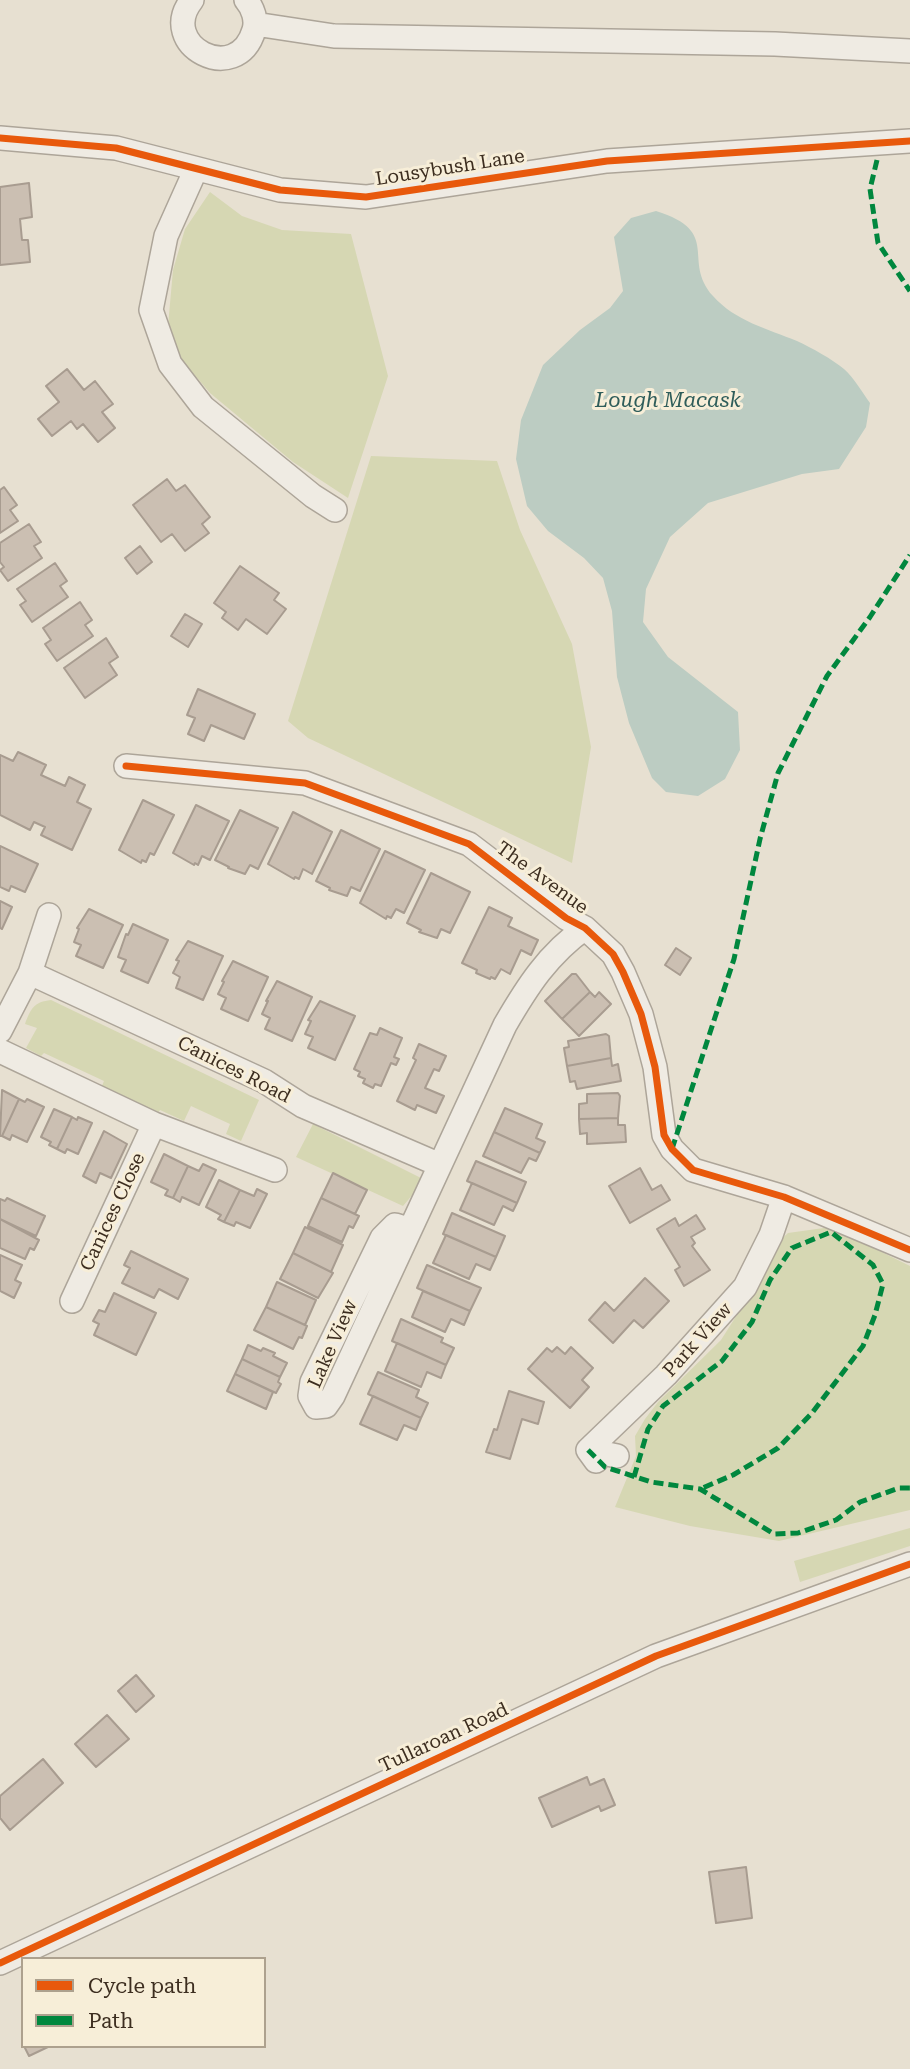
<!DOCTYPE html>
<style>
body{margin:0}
#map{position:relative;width:910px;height:2069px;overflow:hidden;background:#e7e0d1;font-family:"Roboto Serif",serif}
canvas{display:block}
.legend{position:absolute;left:21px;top:1957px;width:245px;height:91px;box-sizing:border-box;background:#f7eed8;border:2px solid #ada18e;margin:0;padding:9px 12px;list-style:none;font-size:21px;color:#3d2e20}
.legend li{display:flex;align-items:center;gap:14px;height:35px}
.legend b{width:35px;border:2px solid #ada18e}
</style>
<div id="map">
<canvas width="910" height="2069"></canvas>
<ul class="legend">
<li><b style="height:9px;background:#e8590c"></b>Cycle path</li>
<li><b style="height:9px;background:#00873e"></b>Path</li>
</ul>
</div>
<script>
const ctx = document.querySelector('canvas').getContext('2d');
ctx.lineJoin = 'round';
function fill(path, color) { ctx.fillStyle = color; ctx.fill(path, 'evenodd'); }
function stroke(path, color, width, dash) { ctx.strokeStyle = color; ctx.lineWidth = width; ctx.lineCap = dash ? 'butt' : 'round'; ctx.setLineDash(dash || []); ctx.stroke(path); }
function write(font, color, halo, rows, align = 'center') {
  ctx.font = font + ' "Roboto Serif",serif'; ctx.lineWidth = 6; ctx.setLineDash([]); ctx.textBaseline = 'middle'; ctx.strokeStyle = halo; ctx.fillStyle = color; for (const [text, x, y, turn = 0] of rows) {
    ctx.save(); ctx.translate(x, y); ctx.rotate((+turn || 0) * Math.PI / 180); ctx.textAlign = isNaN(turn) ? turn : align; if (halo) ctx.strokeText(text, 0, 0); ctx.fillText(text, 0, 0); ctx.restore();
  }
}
const green = new Path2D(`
 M210,192L242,216L282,230L351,234L388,376L348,498L293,462L210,393L181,359L168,326L173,270L185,229Z
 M371,456L497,461L520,530L572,644L591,747L572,863L308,738L288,721Z
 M51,1000L259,1100L241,1141L226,1134L230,1124L191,1106L184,1121L160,1110L157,1115L101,1088L104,1081L44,1053L41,1056L26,1048L37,1028L25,1024C31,1008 34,1002 51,1000Z
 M313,1124L421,1178L414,1193L403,1206L296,1157Z
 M831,1227L910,1266V1510L779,1541L690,1526L615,1507L636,1456L635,1436L645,1419L658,1402L721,1340L766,1269L774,1246L788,1233Z
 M910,1528V1546L800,1582L794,1561Z`);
const water = new Path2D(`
 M656,211C723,232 681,260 713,296C735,321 768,329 797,341C812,348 832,359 844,369C854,378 862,392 870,403L866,427L839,469L802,474L708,503L670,537L646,589L643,622L668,657L738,712L740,750L725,779L698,796L666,792L652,778L629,723L617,677L612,611L603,578L584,558L548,531L527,506L516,459L521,420L543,365L580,330L610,308L623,291L614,237L631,218Z`);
const building = new Path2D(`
 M29,183L32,217L20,219L22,240H28L30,262L0,265V187Z
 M67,369L84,390L95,381L113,404L102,412L115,428L98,442L83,424L77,429L71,421L52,436L38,419L59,402L46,386Z
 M167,479L176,491L185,485L210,517L202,524L209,533L185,551L172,534L161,542L133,505Z
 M4,487L17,505L10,510L18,521L0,533V490Z
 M29,524L41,542L34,546L42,558L8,581L0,570L4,567L0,562V543Z
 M140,546L152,562L137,574L125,558Z
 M55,563L67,581L60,586L68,597L32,622L20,605L26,601L17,589Z
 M240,566L279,593L274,600L286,609L267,634L246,619L238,630L222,618L226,612L214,603Z
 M80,602L92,620L85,625L93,636L57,661L45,644L51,640L43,628Z
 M185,614L202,624L188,647L171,636Z
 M106,638L118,657L109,663L117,675L85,698L64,668Z
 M198,689L255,714L244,739L211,725L204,741L188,734L195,718L187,715Z
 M18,752L46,765L41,775L65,786L69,777L85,785L77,802L91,809L72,850L41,835L45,827L34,822L30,830L0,815V755L13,761Z
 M143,800L174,815L154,855L150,853L146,862L142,860L141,863L119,850Z
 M196,805L229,821L210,860L202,856L198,865L195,863L194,865L173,853Z
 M240,810L278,828L258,869L250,865L245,874L228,868L229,867L215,860Z
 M293,812L332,832L312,874L303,869L299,879L295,877L294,879L268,864Z
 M341,830L380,849L360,891L351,887L347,896L329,890L330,888L316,881Z
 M0,846L38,864L25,892L11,886L9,891L0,887Z
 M385,851L425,870L404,913L396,909L391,918L387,916L386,919L360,903Z
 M431,873L470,892L450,933L441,929L437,938L419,932L421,930L407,923Z
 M0,901L12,907L2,929L0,928Z
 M489,907L512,918L508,926L538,940L531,955L521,950L510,974L501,969L495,979L491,977L490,979L476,973L477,970L462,963Z
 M89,909L123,925L103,968L76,956L81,945L74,942L79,929L77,928Z
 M133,924L168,940L148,983L121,971L126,960L118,957L126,934L128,935Z
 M188,941L223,956L203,1000L176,988L180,977L173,973L179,961L176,960Z
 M676,948L691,958L680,975L665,965Z
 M233,961L268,977L248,1021L221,1009L226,998L218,994L224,982L222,981Z
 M572,974H576L590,992L562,1019L545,1001Z
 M277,981L312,997L292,1041L265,1029L270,1018L262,1014L268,1001H266Z
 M590,992L595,997L599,992L611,1004L579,1036L562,1019Z
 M320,1001L355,1016L335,1060L308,1048L313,1037L305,1034L311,1021L308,1020Z
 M380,1028L402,1038L394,1057L399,1059L396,1065L391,1063L381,1086L375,1084L373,1088L363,1083L365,1079L358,1076L360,1072L354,1069L370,1033L377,1035Z
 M606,1034L609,1036L611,1058L567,1066L564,1048L569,1047L568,1041Z
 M419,1044L446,1056L439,1071L434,1069L425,1088L444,1096L436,1113L417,1105L415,1110L397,1101L416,1060L413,1058Z
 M611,1058L612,1066L618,1064L621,1081L577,1089L575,1081L570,1082L567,1066Z
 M2,1090L19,1099L2,1136H0Z
 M618,1093L620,1096L618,1118L579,1119V1104L587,1103V1094Z
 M19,1099L25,1102L27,1099L44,1107L27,1142L12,1135L10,1140L2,1136Z
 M505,1108L542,1124L536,1138L545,1142L540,1153L494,1132Z
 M54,1109L72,1117L57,1149L49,1145L51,1142L41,1137Z
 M72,1117L77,1120L78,1117L92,1123L78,1154L67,1149L65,1153L57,1149Z
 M618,1118V1125H625L626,1142L587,1144V1133L580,1134L579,1119Z
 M104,1131L127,1144L111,1178L100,1173L96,1183L83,1176Z
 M494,1132L540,1153L536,1161L529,1158L521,1173L483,1156Z
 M164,1154L188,1166L173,1198L165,1195L168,1190L151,1182Z
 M476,1161L526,1182L517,1203L467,1181Z
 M203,1164L216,1170L199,1205L182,1197L180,1202L173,1198L188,1166L199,1171Z
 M640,1168L652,1190L661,1185L670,1200L630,1223L609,1186Z
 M333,1173L367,1190L355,1214L321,1198Z
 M219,1180L240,1190L224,1222L218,1219L221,1215L206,1207Z
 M472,1183L517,1203L513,1211L503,1206L494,1225L460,1210Z
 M257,1189L267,1194L250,1228L236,1222L234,1226L224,1222L240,1190L254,1196Z
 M7,1198L45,1216L36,1236L0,1219V1199L5,1201Z
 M321,1198L359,1216L353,1228L349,1226L342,1242L308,1226Z
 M452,1213L505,1236L496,1257L443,1234Z
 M696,1215L705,1229L691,1237L695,1243L692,1246L710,1270L684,1286L675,1270L680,1267L657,1229L675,1218L679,1226Z
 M0,1219L39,1240L34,1250L30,1248L25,1259L0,1248Z
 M305,1227L343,1245L331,1272L293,1253Z
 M446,1235L496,1257L490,1270L476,1264L469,1279L433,1263Z
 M131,1251L188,1279L178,1299L159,1289L154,1298L122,1283L130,1268L124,1265Z
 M293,1253L333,1273L318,1298L280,1279Z
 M0,1255L22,1265L15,1280L21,1283L14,1298L0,1291Z
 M427,1265L481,1288L470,1311L417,1288Z
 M645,1278L669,1301L643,1328L634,1320L613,1343L589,1320L605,1302L614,1311Z
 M277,1282L316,1300L305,1325L266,1307Z
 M423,1291L470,1311L464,1325L451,1319L445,1332L412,1317Z
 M114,1293L156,1313L136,1355L94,1335L99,1324L93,1321L99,1310L105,1312Z
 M266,1307L307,1326L302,1338L299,1337L293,1349L254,1330Z
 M401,1319L443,1338L441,1342L454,1348L446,1365L392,1341Z
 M397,1343L446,1365L441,1378L427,1372L421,1387L385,1371Z
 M248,1345L261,1351L263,1348L275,1353L273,1356L287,1363L280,1377L242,1359Z
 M557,1347L565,1354L571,1347L593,1368L582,1380L589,1387L570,1408L528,1369L547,1348L552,1352Z
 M242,1359L280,1377L278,1382L281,1384L276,1393L235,1374Z
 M378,1372L419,1390L416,1397L428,1403L421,1418L368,1394Z
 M235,1374L273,1392L266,1409L227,1391Z
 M509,1391L544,1402L538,1424L522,1419L510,1459L486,1452L494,1429L497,1430Z
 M373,1396L421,1418L416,1430L404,1425L397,1440L360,1424Z
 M136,1675L154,1696L136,1712L118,1691Z
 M107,1715L129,1739L96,1767L75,1744Z
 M43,1759L63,1783L10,1830L0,1818V1796Z
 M587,1777L590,1785L604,1779L615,1805L601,1811L599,1806L552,1827L539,1798Z
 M746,1867L752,1918L716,1923L709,1872Z
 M24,2046H50L29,2056Z`);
const minor = new Path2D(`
 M192,0C156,45 237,88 254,30C257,20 253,8 246,0
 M255,24L334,36L775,44L910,51
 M0,138L116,148L280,190L366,197L607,161L910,141
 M196,169L166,236L151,310L170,364L203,407L313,496L335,510
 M126,766L305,783L469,844L566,918L585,928L613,954L623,972L641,1014L655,1067L664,1135L672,1149L693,1170L784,1197L910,1250
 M30,973L264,1081L303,1106L440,1165
 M0,1031L30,973L49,915
 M0,1051L154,1124L275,1170
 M408,1229L395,1225L382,1238L312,1382L310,1396L316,1407L326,1406L333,1396L505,1025C527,987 548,954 585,928
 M72,1301L154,1124
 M588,1450L617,1456
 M596,1461L588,1450L666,1375L745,1287L771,1235L784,1197
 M0,1963L656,1656L910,1564`);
const quiet = new Path2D(`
 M877,160L870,189L878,243L910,291
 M672,1149L734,959L760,839L778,773L827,676L870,617L910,555
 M588,1450L605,1467L651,1482L700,1489L774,1534L798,1533L836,1520L860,1502L899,1488H910
 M634,1477L648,1429L663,1406L722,1361L752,1322L770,1280L792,1248L831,1232L873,1265L883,1284L875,1315L863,1346L812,1413L778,1448L733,1475L700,1489`);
const cycleway = new Path2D(`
 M0,138L116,148L280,190L366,197L607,161L910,141
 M126,766L305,783L469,844L566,918L585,928L613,954L623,972L641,1014L655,1067L664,1135L672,1149L693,1170L784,1197L910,1250
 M0,1963L656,1656L910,1564`);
const streetNames = [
 ["Lousybush Lane",450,168,-9],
 ["The Avenue",542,878,36],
 ["Canices Road",234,1070,27],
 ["Canices Close",113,1212,-65],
 ["Park View",698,1340,-48],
 ["Lake View",333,1344,-66],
 ["Tullaroan Road",444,1738,-25]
];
const waterNames = [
 ["Lough Macask",668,401]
];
fill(green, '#d6d7b3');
fill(water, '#bcccc2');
fill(building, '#cbbfb2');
stroke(building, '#a89c90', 2);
stroke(minor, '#ada599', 26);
stroke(minor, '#efebe3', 23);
stroke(quiet, '#00873e', 5, [10, 5]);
stroke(cycleway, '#e8590c', 7);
write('19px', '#3d2e20', '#f7eed8', streetNames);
write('italic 21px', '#2f5d5a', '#f7eed8', waterNames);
</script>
